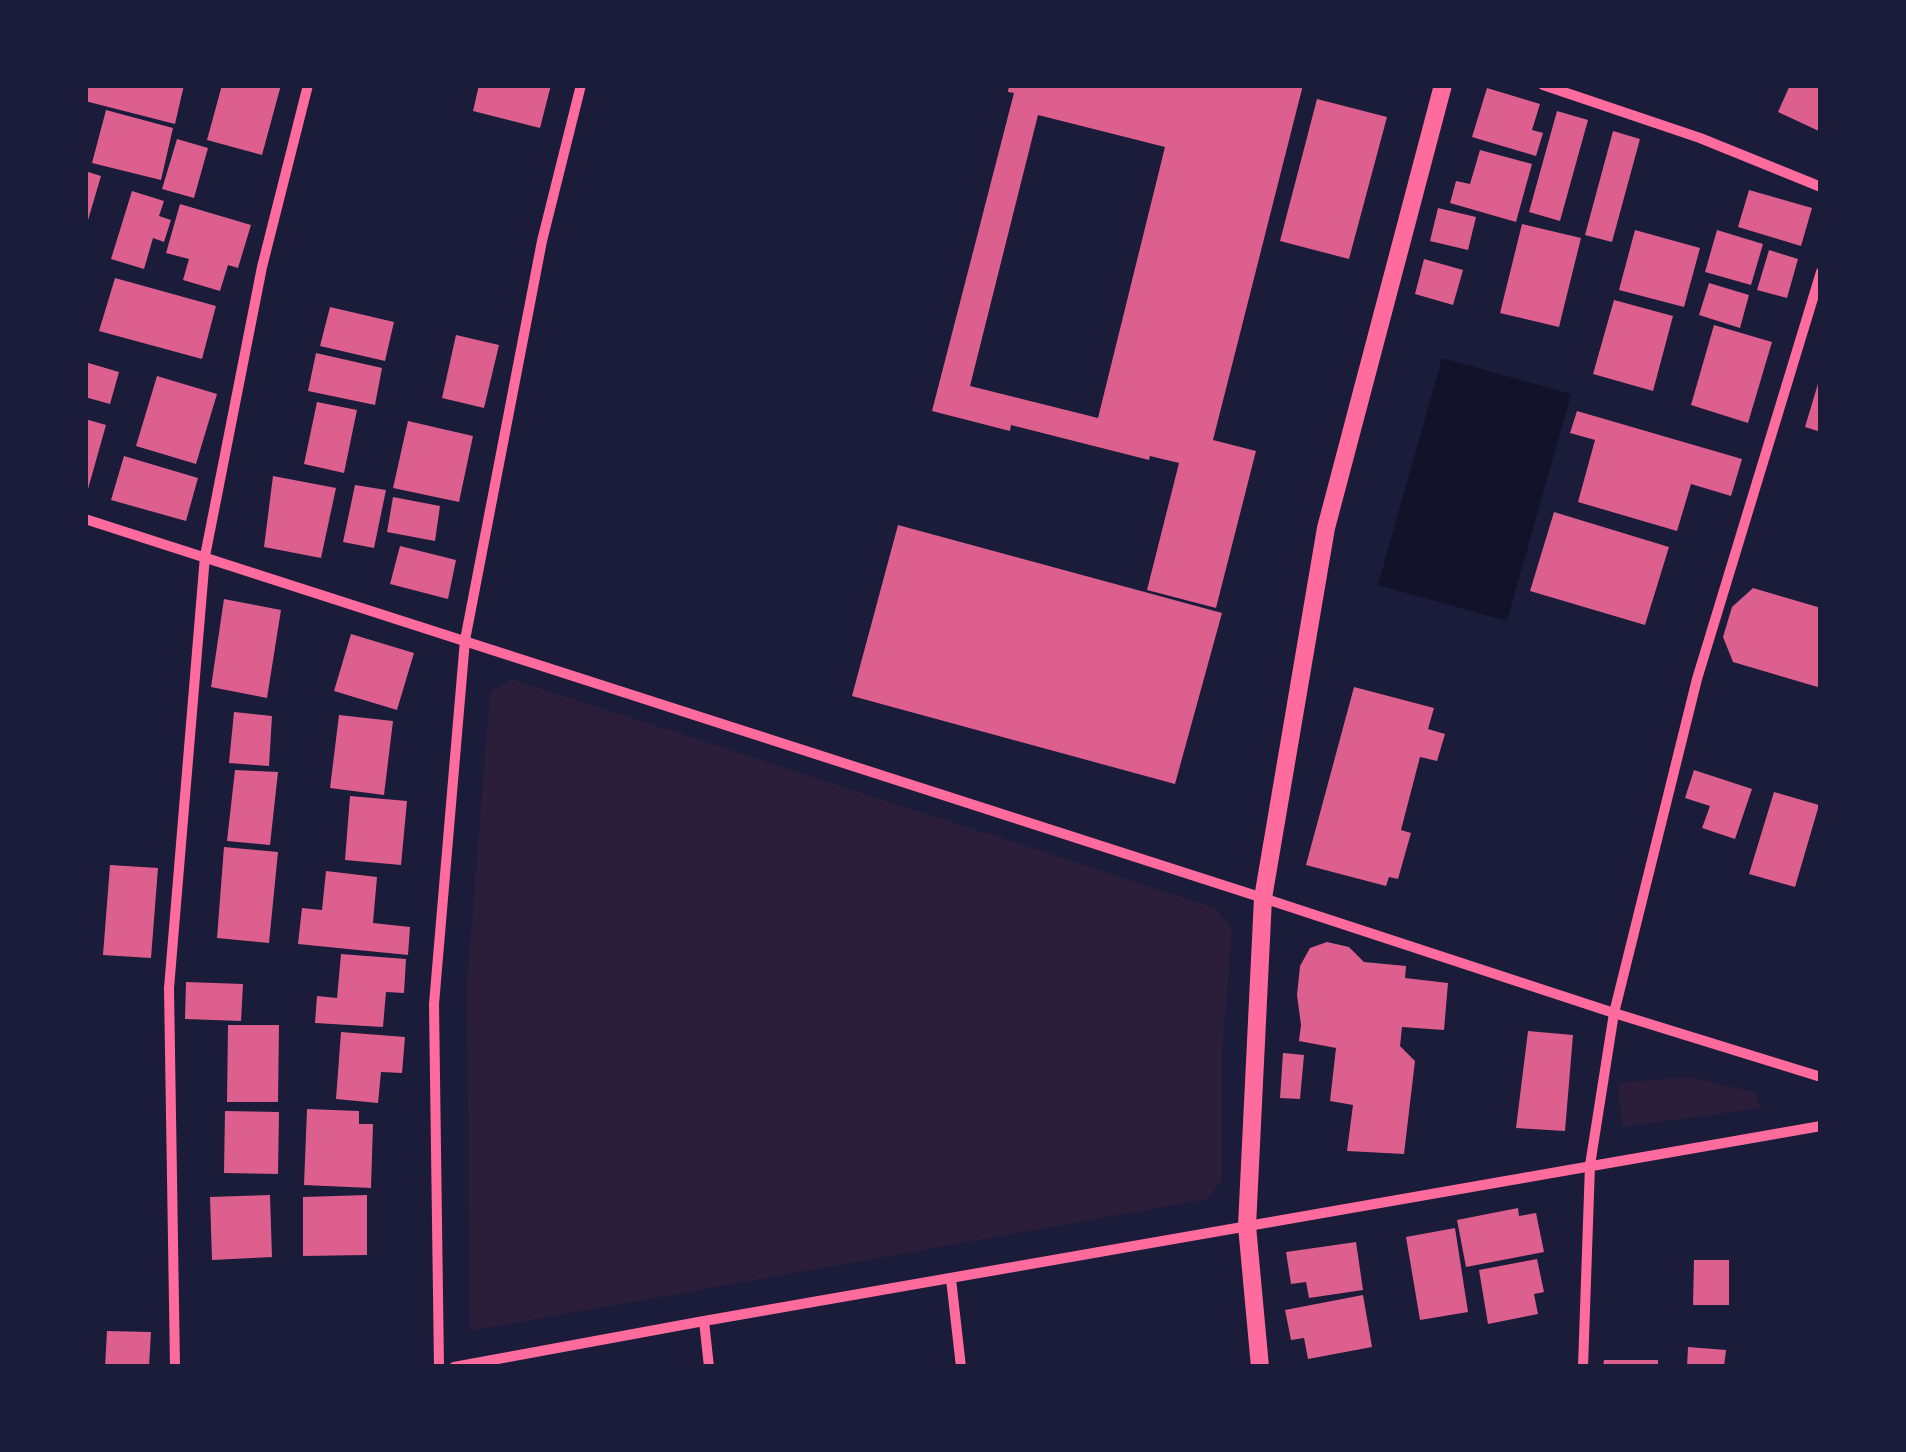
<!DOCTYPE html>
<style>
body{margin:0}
#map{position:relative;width:1906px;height:1452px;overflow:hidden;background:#1b1b3a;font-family:"Fira Sans",sans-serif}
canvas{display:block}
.frame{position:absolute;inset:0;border:88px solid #1b1b3a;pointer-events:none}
</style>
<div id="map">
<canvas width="1906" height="1452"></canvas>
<div class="frame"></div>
</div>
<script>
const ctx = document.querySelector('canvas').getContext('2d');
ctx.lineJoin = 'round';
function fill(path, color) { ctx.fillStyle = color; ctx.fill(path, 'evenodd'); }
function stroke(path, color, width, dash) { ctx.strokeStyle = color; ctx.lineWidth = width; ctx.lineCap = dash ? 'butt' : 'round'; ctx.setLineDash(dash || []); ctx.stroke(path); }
const green = new Path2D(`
 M512,679L1216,908L1232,930L1222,1055V1180L1208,1199L470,1331L467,983L490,691Z
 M1687,1077L1754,1092L1761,1108L1622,1127L1618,1083Z`);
const water = new Path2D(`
 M1442,358L1571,394L1507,621L1378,585Z`);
const building = new Path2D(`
 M85,85H184L175,124L85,101Z
 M222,85H281L262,155L207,140Z
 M479,85H551L540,128L473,111Z
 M1009,85H1303L1213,440L1256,451L1216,608L1147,590L1179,463L1150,456L1149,460L1011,425L1010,431L932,411L1014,93L1008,92ZM1038,115L1165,147L1098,418L970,386Z
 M1790,85H1821V132L1778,112Z
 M1487,88L1540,104L1532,130L1543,133L1536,156L1472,137Z
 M1317,99L1387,117L1349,259L1280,241Z
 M106,110L173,128L161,180L92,163Z
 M1557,111L1588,120L1560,221L1529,212Z
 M1613,131L1640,139L1612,242L1585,235Z
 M177,139L208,148L194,198L162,189Z
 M1480,150L1532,164L1516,222L1450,203L1456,181L1470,184Z
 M85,171L101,176L86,227H85Z
 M1749,190L1812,208L1801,246L1738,227Z
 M132,191L164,201L159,216L171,220L164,242L153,238L144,269L111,259Z
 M180,204L251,225L238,268L228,265L220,291L183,280L189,259L166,253Z
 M1438,208L1476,217L1468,250L1430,241Z
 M1522,224L1581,238L1559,327L1500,313Z
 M1635,230L1700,248L1684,307L1619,290Z
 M1717,230L1763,244L1751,285L1705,272Z
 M1769,250L1798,259L1787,298L1757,290Z
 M1424,259L1463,270L1453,305L1415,294Z
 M115,278L216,306L202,359L99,331Z
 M1709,283L1749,295L1740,328L1699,315Z
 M1614,300L1673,316L1653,391L1593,374Z
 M330,307L394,322L385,361L320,346Z
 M1714,325L1772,342L1748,423L1691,405Z
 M456,335L499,345L484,408L442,398Z
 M316,353L382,368L375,405L308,391Z
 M85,362L119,372L110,404L85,397L87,379L85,378Z
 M157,376L217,394L196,464L136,446Z
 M1820,377H1821V432L1805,427Z
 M317,402L357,410L344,473L304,464Z
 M1577,411L1742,459L1731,496L1691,484L1677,531L1578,502L1595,440L1570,433Z
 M85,419L106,425L88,489L85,488Z
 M408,421L473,436L459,502L393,488Z
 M124,456L198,478L186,521L111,500Z
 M273,476L336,488L321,558L264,547Z
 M355,485L386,490L374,548L343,542Z
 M393,497L440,506L435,541L387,532Z
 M1554,512L1669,547L1645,625L1530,591Z
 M898,525L1222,613L1175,784L852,696Z
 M400,546L456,560L448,599L390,584Z
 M1753,588L1821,608V688L1733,662L1723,637L1732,607Z
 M224,599L281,610L267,698L211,687Z
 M351,634L414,653L397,710L334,691Z
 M1354,687L1434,708L1428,729L1445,734L1437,761L1420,757L1401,830L1411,833L1398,879L1389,877L1386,886L1306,865Z
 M234,712L272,716L269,766L229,763Z
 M339,715L393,721L384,795L330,788Z
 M235,770L278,772L270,845L227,841Z
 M1694,770L1752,789L1735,839L1702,828L1710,806L1685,798Z
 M1774,792L1819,805L1795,887L1749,874Z
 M350,796L407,801L401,865L345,860Z
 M224,847L278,852L269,943L217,938Z
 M110,865L158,868L151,958L103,955Z
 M326,871L377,877L373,923L410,927L408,955L298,944L302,908L322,910Z
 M1327,942L1349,947L1364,962L1406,966L1405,978L1448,983L1444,1030L1402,1027L1400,1046L1415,1061L1404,1154L1347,1151L1353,1105L1330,1101L1336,1048L1299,1041L1301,1025L1297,995L1300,966L1310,948Z
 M341,954L406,959L404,993L386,992L383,1027L315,1023L317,996L337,998Z
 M186,982L243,984L241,1021L185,1019Z
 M228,1025H279L278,1102H227Z
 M1528,1031L1573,1035L1565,1131L1516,1128Z
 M341,1032L405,1037L402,1073L381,1072L378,1103L336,1099Z
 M1283,1053L1304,1055L1300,1099L1280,1098Z
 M307,1109L359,1111V1124H373L371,1188L304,1185Z
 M225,1111L279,1112L278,1174L224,1173Z
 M270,1195L272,1257L212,1260L210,1197Z
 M367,1195V1255L303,1256V1197Z
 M1518,1208L1519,1216L1536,1213L1544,1252L1466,1267L1457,1220Z
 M1455,1228L1468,1312L1420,1320L1406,1237Z
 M1356,1242L1363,1290L1309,1298L1306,1282L1291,1284L1286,1252Z
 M1537,1259L1544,1292L1534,1294L1538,1314L1488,1324L1479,1270Z
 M1694,1260H1729V1305H1693Z
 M1363,1295L1372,1347L1308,1359L1304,1338L1291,1340L1285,1310Z
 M107,1331L151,1332L149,1367H105Z
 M1688,1347L1726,1350L1724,1367H1687Z
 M1604,1360H1658V1367H1603Z`);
const minor = new Path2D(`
 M1543,85L1700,138L1821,187
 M85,519L1263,898L1614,1013L1821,1077
 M951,1279L961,1367
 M704,1321L709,1367
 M175,1367L169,988L205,556L262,267L308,85
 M439,1367L434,1004L465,640L542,241L581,85
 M454,1367L704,1321L1821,1126
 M1583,1367L1590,1165L1614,1013L1697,679L1821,272`);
const tertiary = new Path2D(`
 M1260,1367L1247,1226L1263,898L1326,528L1443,85`);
fill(green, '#2a1e3b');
fill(water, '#12122b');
fill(building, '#dd5f8e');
stroke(minor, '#ff6b9d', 10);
stroke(tertiary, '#ff6b9d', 18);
</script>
